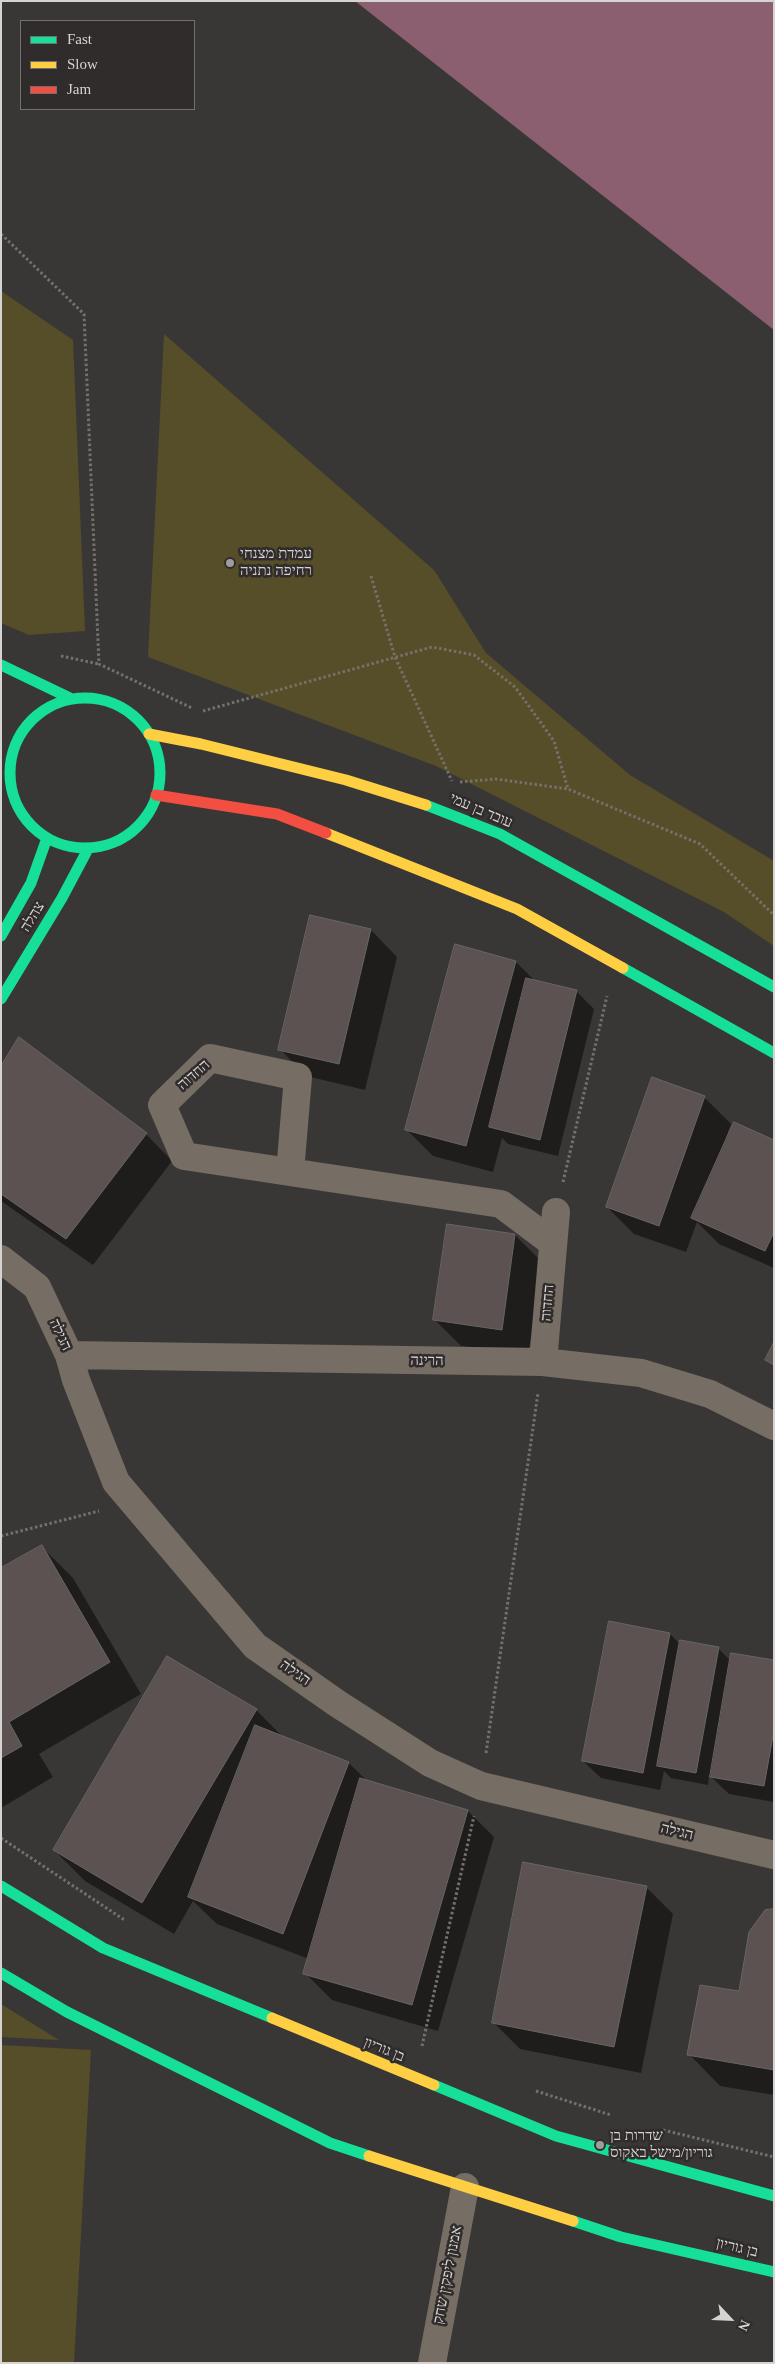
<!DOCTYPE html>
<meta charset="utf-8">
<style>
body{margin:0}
#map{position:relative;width:775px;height:2364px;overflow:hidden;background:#393736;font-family:"Times New Roman",serif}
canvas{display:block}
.frame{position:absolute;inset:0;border:2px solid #d6d3d3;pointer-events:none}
.legend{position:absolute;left:20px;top:20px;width:175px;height:90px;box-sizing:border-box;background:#302c2b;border:1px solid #726f6e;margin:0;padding:6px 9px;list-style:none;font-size:15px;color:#d6d3d3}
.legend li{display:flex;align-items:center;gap:10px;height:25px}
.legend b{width:25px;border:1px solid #726f6e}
.north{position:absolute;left:705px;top:2294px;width:50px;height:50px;-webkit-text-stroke:4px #302c2b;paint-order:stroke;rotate:115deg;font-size:14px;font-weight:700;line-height:20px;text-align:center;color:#d6d3d3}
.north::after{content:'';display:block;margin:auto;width:18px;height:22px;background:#d6d3d3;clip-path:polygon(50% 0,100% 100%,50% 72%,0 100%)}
</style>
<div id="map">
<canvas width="775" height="2364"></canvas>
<div class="frame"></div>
<ul class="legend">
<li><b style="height:6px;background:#16e098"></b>Fast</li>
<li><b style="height:6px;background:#ffcf43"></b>Slow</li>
<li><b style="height:6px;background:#f24e42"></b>Jam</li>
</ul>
<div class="north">N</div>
</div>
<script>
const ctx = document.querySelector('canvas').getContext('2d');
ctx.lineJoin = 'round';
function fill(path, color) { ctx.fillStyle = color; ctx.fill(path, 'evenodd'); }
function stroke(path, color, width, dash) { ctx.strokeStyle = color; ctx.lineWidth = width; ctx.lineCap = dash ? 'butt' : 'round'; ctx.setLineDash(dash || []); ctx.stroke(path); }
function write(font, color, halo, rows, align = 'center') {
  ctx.font = font + ' "Times New Roman",Heebo,serif'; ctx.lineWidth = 5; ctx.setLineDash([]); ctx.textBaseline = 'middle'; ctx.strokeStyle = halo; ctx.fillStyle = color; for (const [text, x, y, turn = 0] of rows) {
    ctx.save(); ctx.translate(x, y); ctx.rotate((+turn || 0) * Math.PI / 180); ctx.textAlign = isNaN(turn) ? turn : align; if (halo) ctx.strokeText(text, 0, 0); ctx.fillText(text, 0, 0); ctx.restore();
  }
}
const green = new Path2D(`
 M1,291L73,340L85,631L29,635L1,623Z
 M164,334L434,570L486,653L630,775L774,861V946L724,912L436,766L148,657Z
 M1,2004L59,2040L1,2037Z
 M1,2045L91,2050L74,2363H1Z`);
const water = new Path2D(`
 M355,1H774V330Z`);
const shadow = new Path2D(`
 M371,930L397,957L365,1090L306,1076L280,1049Z
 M516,962L535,981L576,991L594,1009L558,1156L508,1144L502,1138L493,1172L433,1156L406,1129Z
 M1,1069L146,1134L172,1161L93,1265L1,1201Z
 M704,1097L731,1124L726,1138L774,1141V1268L719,1244L697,1222L686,1252L634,1234L607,1207Z
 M515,1235L542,1262L528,1356L461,1346L435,1320Z
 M41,1546L73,1578L141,1694L39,1754L53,1777L1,1808V1570Z
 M670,1634L681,1645L718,1648L731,1661H774V1802L729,1794L709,1775L708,1785L671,1778L664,1771L660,1790L601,1778L583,1761Z
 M256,1710L283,1737L349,1763L368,1782L468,1811L494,1837L438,2031L332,2000L305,1973L309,1959L217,1924L193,1901L174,1934L85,1881L54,1850Z
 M646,1887L673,1914L641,2073L520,2049L493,2022Z
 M774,1910V2095L720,2086L689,2054L740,1993Z`);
const building = new Path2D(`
 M310,915L371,929L339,1064L278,1050Z
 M455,944L516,961L466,1146L405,1130Z
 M526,978L577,990L540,1140L489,1127Z
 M19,1037L147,1133L66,1239L1,1194V1066Z
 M652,1077L705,1096L659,1226L606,1207Z
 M734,1122L774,1140V1232L765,1251L691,1218Z
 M447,1224L515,1234L502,1330L433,1320Z
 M774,1342V1365L765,1360Z
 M42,1545L110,1662L9,1722L22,1746L1,1758V1568Z
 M609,1621L670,1633L643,1773L582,1761Z
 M680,1640L719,1647L696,1773L657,1766Z
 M731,1653L774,1660V1730L764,1786L710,1777Z
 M167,1656L257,1709L142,1903L53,1850Z
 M255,1725L349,1762L283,1934L188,1897Z
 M360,1778L468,1810L412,2005L303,1974Z
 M523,1862L647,1886L614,2047L492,2023Z
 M774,1909V2070L687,2055L700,1985L739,1991L749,1932L765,1910Z`);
const path = new Path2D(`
 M1,234L84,314L99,664L192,708
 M371,576L395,657L452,781
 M61,656L99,664
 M203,711L432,647L474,655L515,687L554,741L568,789L700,844L774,915
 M460,782L496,779L568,789
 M563,1182L607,996
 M1,1536L99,1511
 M486,1753L538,1393
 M1,1838L126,1921
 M422,2046L474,1816
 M536,2091L611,2115
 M663,2130L774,2157`);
const street = new Path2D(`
 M290,1172L298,1077L210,1058L162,1105L184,1156L501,1204L553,1243
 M1,1259L37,1287L69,1355L76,1380L116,1482L255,1646L338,1704L430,1763L481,1786L774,1855
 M69,1355L543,1362L641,1373L710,1394L774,1426
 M543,1362L556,1212
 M432,2363L465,2187`);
const fast = new Path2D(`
 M1,665L72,699
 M10 773a75 75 0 1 1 150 0a75 75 0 1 1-150 0Z
 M426,805L500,834L774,987
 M1,936L31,883L47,838
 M623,968L774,1053
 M1,999L62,898L88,849
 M1,1886L103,1948L272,2018
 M1,1973L67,2012L330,2143L369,2156
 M434,2085L556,2136L774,2196
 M573,2221L621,2237L774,2272`);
const slow = new Path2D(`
 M149,734L201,744L346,780L426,805
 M326,833L517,909L623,968
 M272,2018L434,2085
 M369,2156L573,2221`);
const jam = new Path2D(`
 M156,795L277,814L326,833`);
const markers = [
 [230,563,5,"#9f9c9c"],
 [600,2145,5,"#9f9c9c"]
];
const poiNames = [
 ["עמדת מצנחי",240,554],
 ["רחיפה נתניה",240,571],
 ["שדרות בן",610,2136],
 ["גוריון/מישל באקוס",610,2153]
];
const streetNames = [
 ["עובד בן עמי",481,811,23],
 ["צהלה",33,917,-59],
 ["החדוה",194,1075,-41],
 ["החדוה",548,1303,-85],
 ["הגילה",60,1335,65],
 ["הרינה",427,1361,1],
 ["הגילה",295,1673,35],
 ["הגילה",677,1832,13],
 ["בן גוריון",384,2050,22],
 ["בן גוריון",737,2248,13],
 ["אמנון ליפקין שחק",448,2275,-79]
];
fill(green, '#564d29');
fill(water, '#8c5f70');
fill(shadow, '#0007');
fill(building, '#5c5252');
stroke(building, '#676665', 1);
stroke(path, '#76706a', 3, [2.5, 2.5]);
stroke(street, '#766d64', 28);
stroke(fast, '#16e098', 11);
stroke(slow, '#ffcf43', 11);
stroke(jam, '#f24e42', 11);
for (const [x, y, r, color] of markers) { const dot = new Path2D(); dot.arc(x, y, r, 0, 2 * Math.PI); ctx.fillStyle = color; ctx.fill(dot); stroke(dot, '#302c2b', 2); }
write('15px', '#d6d3d3', '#302c2b', poiNames, 'left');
write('15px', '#d6d3d3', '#302c2b', streetNames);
</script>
